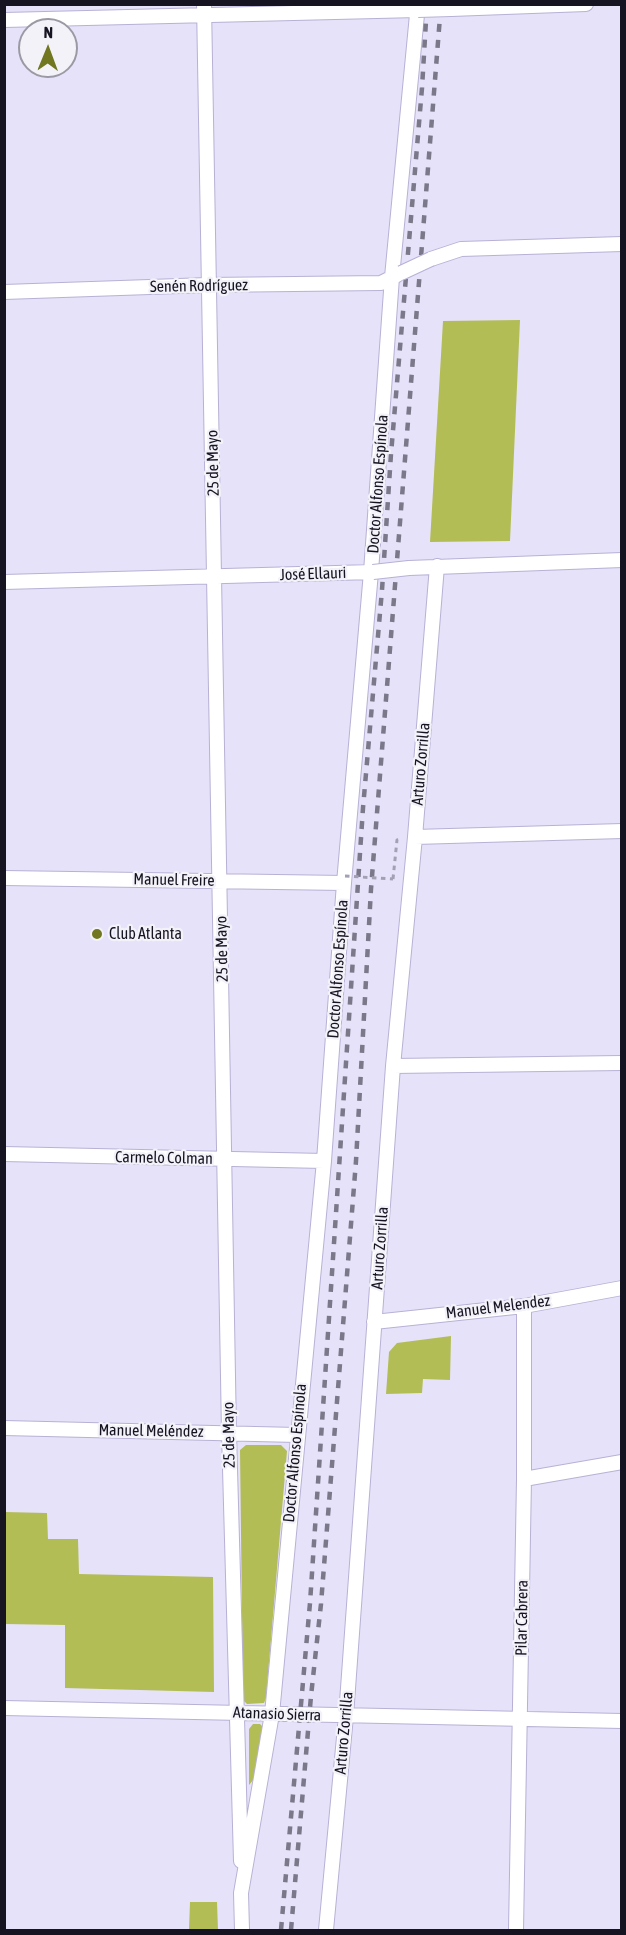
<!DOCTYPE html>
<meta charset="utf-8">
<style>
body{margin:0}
#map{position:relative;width:626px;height:1935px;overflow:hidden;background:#e6e2f9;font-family:"Asap Condensed",sans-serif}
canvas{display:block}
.frame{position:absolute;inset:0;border:6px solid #161421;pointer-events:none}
.north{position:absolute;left:18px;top:18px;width:60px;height:60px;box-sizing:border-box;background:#f3f2f9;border:2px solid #9b99a3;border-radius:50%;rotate:1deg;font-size:16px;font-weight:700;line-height:24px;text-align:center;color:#161421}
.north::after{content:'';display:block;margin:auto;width:21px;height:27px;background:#707720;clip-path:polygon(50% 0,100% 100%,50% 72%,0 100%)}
</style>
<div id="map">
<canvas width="626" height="1935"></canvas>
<div class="frame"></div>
<div class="north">N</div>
</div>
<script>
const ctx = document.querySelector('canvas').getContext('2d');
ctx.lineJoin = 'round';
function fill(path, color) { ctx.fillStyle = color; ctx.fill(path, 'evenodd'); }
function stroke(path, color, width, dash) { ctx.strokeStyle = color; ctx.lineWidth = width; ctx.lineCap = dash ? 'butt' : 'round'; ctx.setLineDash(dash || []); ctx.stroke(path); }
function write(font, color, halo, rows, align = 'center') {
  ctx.font = font + ' "Asap Condensed",sans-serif'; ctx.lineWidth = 4.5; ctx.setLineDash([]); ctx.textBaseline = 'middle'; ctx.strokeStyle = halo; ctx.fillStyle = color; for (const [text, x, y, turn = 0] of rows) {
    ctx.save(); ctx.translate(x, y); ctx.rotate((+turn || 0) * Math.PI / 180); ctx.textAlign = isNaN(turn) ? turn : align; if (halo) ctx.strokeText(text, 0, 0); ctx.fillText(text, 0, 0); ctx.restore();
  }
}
const green = new Path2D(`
 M520,320L510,541L430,542L443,321Z
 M451,1336L450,1380L423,1379L422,1393L386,1394L389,1352L397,1343Z
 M246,1445H281L287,1451L266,1698L264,1703L247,1704L243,1700L240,1450Z
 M5,1512L47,1513L48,1539H78L79,1574L213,1577L214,1692L65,1688V1625L5,1624Z
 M253,1724H260L264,1728L259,1773L249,1785V1729Z
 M190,1902H217L218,1930H189Z`);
const path = new Path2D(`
 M393,879L397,840L402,839`);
const minor = new Path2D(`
 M204,4L229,1433L241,1861
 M451,9L586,4
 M4,20L418,10
 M431,259L461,249L622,244
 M4,292L208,285L381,283L397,275
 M409,568L622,560
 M4,582L373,572
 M415,837L622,831
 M4,878L344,883
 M393,1066L622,1063
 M4,1154L324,1161
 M374,1322L524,1306L622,1288
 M4,1428L297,1435
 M524,1479L622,1462
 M4,1708L622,1721
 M242,1930L241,1893L272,1714L324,1161L344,883L371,572L392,277L418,4
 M326,1930L346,1716L393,1066L415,837L437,566
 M516,1930L524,1479V1306`);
const rail = new Path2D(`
 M281,1930L310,1603L363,808L382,590L391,454L422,88L427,4
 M291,1930L311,1696L321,1604L356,1161L371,889L441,4`);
const pathBridge = new Path2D(`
 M345,876L393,879`);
const minorBridge = new Path2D(`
 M418,10L451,9
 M401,273L431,259
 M373,572L409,568`);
const markers = [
 [97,934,6,"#707720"]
];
const streetNames = [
 ["Senén Rodríguez",199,286,-1],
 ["25 de Mayo",213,463,-91],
 ["Doctor Alfonso Espínola",378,484,-86],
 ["José Ellauri",313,574,-2],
 ["Arturo Zorrilla",421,764,-85],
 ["Manuel Freire",174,880,1],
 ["25 de Mayo",222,949,-91],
 ["Doctor Alfonso Espínola",338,969,-86],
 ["Carmelo Colman",164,1158,1],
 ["Arturo Zorrilla",380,1248,-86],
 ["Manuel Melendez",498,1307,-7],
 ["Manuel Meléndez",151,1431,1],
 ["25 de Mayo",229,1435,-91],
 ["Doctor Alfonso Espínola",295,1453,-85],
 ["Pilar Cabrera",522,1618,-89],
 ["Atanasio Sierra",277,1714,2],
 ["Arturo Zorrilla",344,1733,-85]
];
const poiNames = [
 ["Club Atlanta",109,934]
];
fill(green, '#b3bd56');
stroke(minor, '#b8b1d5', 16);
stroke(path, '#a3a0b3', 3, [4.5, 4.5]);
stroke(minor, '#fff', 14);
stroke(rail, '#7b788a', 4.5, [8, 8]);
stroke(minorBridge, '#b8b1d5', 16, []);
stroke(pathBridge, '#a3a0b3', 3, [4.5, 4.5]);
stroke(minorBridge, '#fff', 14);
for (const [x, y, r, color] of markers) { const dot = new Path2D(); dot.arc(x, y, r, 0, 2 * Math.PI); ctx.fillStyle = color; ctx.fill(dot); stroke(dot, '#f3f2f9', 2); }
write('16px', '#161421', '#f3f2f9', streetNames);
write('16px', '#161421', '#f3f2f9', poiNames, 'left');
</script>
